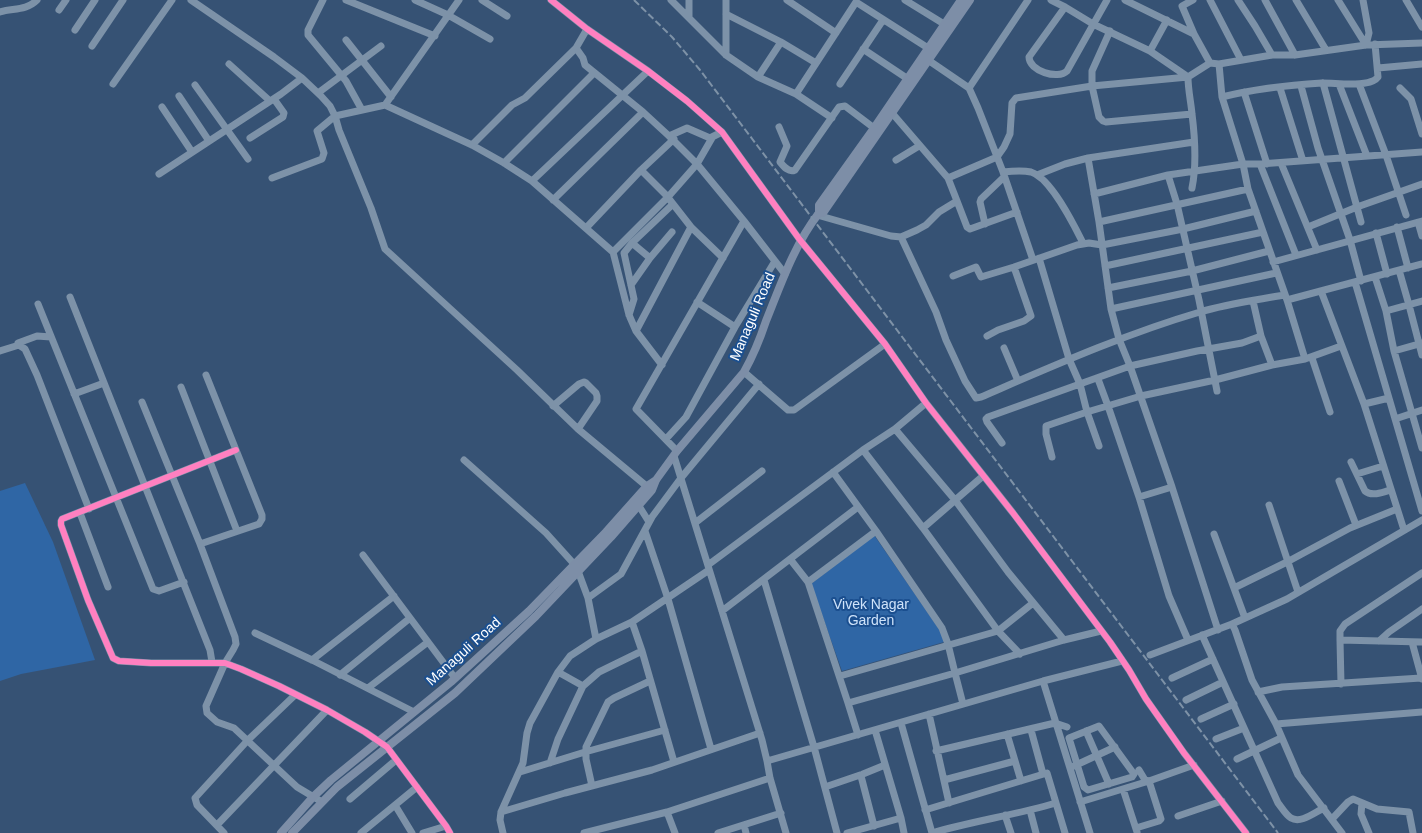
<!DOCTYPE html>
<style>
body{margin:0}
canvas{display:block;background:#365274}
</style>
<canvas width="1422" height="833"></canvas>
<script>
const ctx = document.querySelector('canvas').getContext('2d');
ctx.lineJoin = 'round';
function fill(path, color) { ctx.fillStyle = color; ctx.fill(path, 'evenodd'); }
function stroke(path, color, width, dash) { ctx.strokeStyle = color; ctx.lineWidth = width; ctx.lineCap = dash ? 'butt' : 'round'; ctx.setLineDash(dash || []); ctx.stroke(path); }
function write(font, color, halo, rows, align = 'center') {
  ctx.font = font + ' Helvetica,sans-serif'; ctx.lineWidth = 4; ctx.setLineDash([]); ctx.textBaseline = 'middle'; ctx.strokeStyle = halo; ctx.fillStyle = color; for (const [text, x, y, turn = 0] of rows) {
    ctx.save(); ctx.translate(x, y); ctx.rotate((+turn || 0) * Math.PI / 180); ctx.textAlign = isNaN(turn) ? turn : align; if (halo) ctx.strokeText(text, 0, 0); ctx.fillText(text, 0, 0); ctx.restore();
  }
}
const green = new Path2D(`
 M25,483L53,542L95,660L21,674L0,681V491Z
 M874,535L941,632L944,642L842,671L811,584Z`);
const minor = new Path2D(`
 M191,0L274,57L302,78L321,96L330,106L335,116L339,130L371,208L385,249L517,370L578,429L650,489
 M323,0L308,30V35L346,81L362,110
 M346,0L435,36
 M415,0L448,15L490,39
 M482,0L507,16
 M551,0L587,29L648,71L687,101L722,132L800,240L885,344L926,403L1013,513L1110,642L1129,670L1146,699L1184,753L1246,833
 M671,0L726,55L758,77L781,42L726,14
 M726,0V55
 M787,0L836,33
 M905,0L944,24
 M1051,0L1065,7L1093,24L1150,51L1188,77L1210,63L1219,64L1272,55H1295L1366,45L1422,43
 M1125,0L1194,34L1210,63
 M1193,0L1182,6L1194,34
 M1210,0L1241,60
 M1238,0L1255,26L1272,55
 M1265,0L1295,55
 M1296,0L1326,50
 M1338,0L1366,45
 M1363,0L1369,33L1366,45
 M1406,0L1422,27
 M1065,7L1029,57C1029,71 1058,80 1067,71L1107,0
 M59,10L66,0
 M0,12C13,8 26,11 37,0
 M689,16V0
 M587,29L576,48L583,58L585,65L643,112
 M75,30L95,0
 M1110,31L1092,71V86L1099,117L1103,121L1106,122L1192,114
 M346,40L391,97
 M781,42L816,63
 M92,46L123,0
 M863,49L908,79
 M1150,51L1167,20
 M928,60L969,88L978,108L1003,172L1033,260
 M229,64L270,101
 M1219,64L1222,97L1243,164H1260L1422,152
 M1378,68L1422,64
 M758,77L796,94
 M1323,83L1361,222
 M113,84L172,0
 M840,84L883,20
 M1339,84L1367,156
 M1359,84L1386,155L1406,215
 M195,85L248,159
 M1301,86L1318,148L1350,240L1361,281
 M969,88L1028,0
 M1280,88L1303,161
 M1400,88L1411,99L1422,134
 M1244,92L1267,164
 M318,93L381,46
 M179,96L209,141
 M1222,97C1254,89 1289,85 1322,83C1331,83 1340,84 1350,84C1358,84 1373,84 1378,77L1375,44
 M385,105L459,0
 M162,107L192,152
 M892,113L948,178
 M832,118L796,94L856,2L928,48
 M779,127L787,146L780,162C784,167 789,173 795,170L839,107L845,106L874,128
 M722,132L710,138L687,128L669,136L697,164L744,221
 M250,138L283,117L284,113L274,99
 M472,145L512,105L525,98L576,48
 M1088,158L1194,142
 M896,160L919,146
 M504,163L594,73
 M1281,163L1317,250
 M1260,164L1296,255
 M641,170L666,195L691,227
 M1003,172C1012,171 1022,170 1031,172C1051,178 1074,225 1083,243
 M159,174L281,94L302,78
 M1037,175L1065,164L1088,158L1099,222L1111,309L1119,339L1130,366L1172,487L1218,630
 M1168,175L1177,204L1199,300L1217,391
 M272,178L322,159L324,153L317,131L335,116L385,105L472,145L504,163L532,181L613,252L629,315L636,331L662,365
 M532,181L648,71
 M1248,189L1287,300L1422,264
 M1094,194L1168,175L1243,164L1248,189L1099,222
 M553,200L643,112L669,136
 M957,201L967,227L970,229L1017,212
 M817,215L891,236L901,237L917,230L926,225L939,212L957,201L948,178L997,157L1004,147L1010,134L1012,103L1016,98L1092,86L1188,77C1188,90 1191,102 1192,114C1195,138 1197,164 1192,188
 M1418,222L1422,236
 M985,224L980,202L981,199L1004,177
 M1308,227L1357,207L1422,184
 M1397,227L1408,268
 M586,228L641,170L674,139
 M1376,233L1387,274
 M901,237L936,312L946,340L965,381L976,398L981,397C1053,366 1125,334 1200,312C1226,304 1257,300 1284,295
 M632,243L650,258
 M613,252L668,197L697,164L712,138
 M1039,258L1069,359L1080,384L1087,412L1099,446
 M1273,262L1422,221
 M1105,266L1263,232
 M1399,270L1409,305L1422,355
 M953,276L976,267L981,277L1014,267L1077,245L1089,243L1102,245L1183,229L1256,211
 M1375,277L1386,311L1394,351L1422,448
 M1355,282L1422,511
 M631,285L650,258L672,232
 M1108,288L1192,271L1269,251
 M1321,291L1364,404L1389,398
 M70,297L210,650L212,662
 M1287,300L1305,359L1341,346
 M1253,301L1261,336L1272,365
 M697,302L735,327
 M38,304L153,589L159,591L184,582
 M1111,309L1276,273
 M1386,311L1422,301
 M629,315L634,299L624,253L632,243L673,204
 M636,331L691,227L723,258
 M987,336L998,330L1024,321L1031,316L1014,267
 M18,343L37,336L51,337
 M1004,348L1018,381
 M0,351L19,345L25,349L37,375L89,509
 M1394,351L1422,343
 M1312,358L1330,412
 M744,372L788,410H794L885,344
 M1098,379L1108,406L1139,497L1169,596L1188,640
 M181,387L237,531
 M74,394L104,383
 M142,402L200,544L235,637L236,644L233,650L225,663L206,706L207,713L217,722L234,728L297,787L322,802
 M926,403L895,429L863,450L923,528L998,631L1020,654
 M1364,404L1404,530
 M553,406L579,384L584,382L586,383L596,393L597,396V401L578,429
 M1395,419L1422,410
 M895,429L955,500L1008,572L1064,640
 M666,439L686,417L735,327L775,261
 M1002,443L987,422L986,419L988,417L1130,366L1197,351L1242,343L1261,336
 M236,450L62,519L61,521V525L88,600L113,658L119,661L151,663H225L241,669L279,686L327,710L365,732L387,747L446,826L450,833
 M677,451L636,409L744,221L785,274
 M674,456L762,740L767,761L770,778L786,833
 M1052,457L1046,434V426L1087,412L1141,396L1215,380L1272,365L1305,359
 M464,460L546,533L574,564L578,571L588,598L596,639
 M1351,462L1365,491C1372,497 1382,492 1391,490
 M833,472L876,531
 M1357,474L1383,466
 M1339,481L1356,525
 M1139,497L1172,487
 M1269,505L1298,592
 M639,506L649,522
 M80,513L108,587
 M695,523L762,471
 M923,528L983,476
 M645,531L668,599L711,749
 M1214,534L1245,618
 M200,544L259,524L262,519V515L206,375
 M363,555L455,678
 M790,559L808,582
 M708,565L863,450
 M1422,573L1345,624L1340,631V640L1422,642
 M764,580L814,747L837,833
 M1234,588L1287,562L1350,528L1397,509
 M588,598L621,574L652,517L681,478L759,384
 M722,611L858,507
 M632,622L642,651L674,762
 M1232,624L1235,630L1252,680L1276,724L1298,775L1342,833
 M255,633L312,660L414,712
 M1202,635L1278,803C1282,808 1286,815 1291,818C1301,824 1315,812 1324,808
 M1340,640L1341,684
 M1379,641L1389,632L1422,609
 M1412,642L1422,679
 M1150,655L1232,624L1287,599L1422,520
 M312,660L394,596
 M558,672L583,686
 M340,675L410,618
 M840,676L998,631L1033,603
 M1172,678L1213,659
 M1043,681L1090,833
 M368,688L428,642
 M1258,692L1282,687L1421,678
 M1186,700L1223,682
 M848,703L808,582L876,531L942,628L948,644L955,673L848,703L858,735
 M963,704L955,673L1064,640L1101,631
 M929,714L949,803
 M1201,719L1234,704
 M901,723L932,833
 M1276,724L1422,712
 M1099,726L1134,774L1132,777L1088,790L1084,787L1069,738Z
 M875,730L901,818L904,833
 M1031,730L1043,774
 M1086,731L1109,784
 M1007,734L1021,781
 M1216,739L1244,728
 M936,751L1055,723L1067,727
 M1237,759L1281,738
 M767,761L1043,681L1122,661
 M550,763L558,739L583,686L599,672L642,651
 M1074,766L1115,747
 M520,772L585,752L665,730
 M944,780L1015,761
 M592,786L586,759V747L608,702L614,698L650,681
 M825,787L863,774
 M1123,789L1137,832
 M350,799L396,760
 M1080,802L1149,781L1194,765
 M1362,803L1361,814L1369,833
 M395,805L412,833
 M925,810L1047,773L1065,833
 M1030,810L1036,833
 M501,812L565,793L652,770L760,733
 M667,812L675,833
 M1005,815L1011,833
 M1178,816L1222,801
 M1332,819L1348,802L1353,799L1377,809L1409,812L1413,833
 M217,825L327,710
 M744,825L746,833
 M874,826L861,776L863,774L885,765
 M1136,828L1159,821L1161,819L1149,781L1145,780L1139,770
 M224,833L197,805L195,798L248,740L295,695
 M361,833L417,787
 M423,833L446,826
 M503,833L500,820L501,812L523,763L527,733L530,723L558,672L570,656L596,639L632,622L709,570
 M584,833L667,812L770,778
 M718,833L781,813
 M847,833L901,818
 M932,833C973,821 1015,815 1056,803`);
const major = new Path2D(`
 M819,213V205L874,128L961,0
 M281,833L313,797L331,780L451,682L529,611L606,532L647,486L656,480
 M292,833L337,787L455,693L536,616L611,537L652,490L656,480L677,451L744,372C753,356 760,339 766,321C781,284 794,245 819,213H823L825,210L970,0`);
const rail = new Path2D(`
 M634,0L672,37L700,70L1278,833`);
const cycleway = new Path2D(`
 M551,0L587,29L648,71L687,101L722,132L800,240L885,344L926,403L1013,513L1110,642L1129,670L1146,699L1184,753L1246,833
 M236,450L62,519L61,521V525L88,600L113,658L119,661L151,663H225L241,669L279,686L327,710L365,732L387,747L446,826L450,833`);
const streetNames = [
 ["Managuli Road",753,317,-67],
 ["Managuli Road",464,652,-42]
];
const parkNames = [
 ["Vivek Nagar",871,605],
 ["Garden",871,621]
];
fill(green, '#2f66a5');
stroke(minor, '#7d92a8', 7);
stroke(major, '#7d8ea7', 8);
stroke(rail, '#7e92a7', 2, [7, 3]);
stroke(cycleway, '#ff80c0', 6);
write('14px', '#fff', '#1b4f8f', streetNames);
write('14px', '#cfe3fa', '#1b4f8f', parkNames);
</script>
